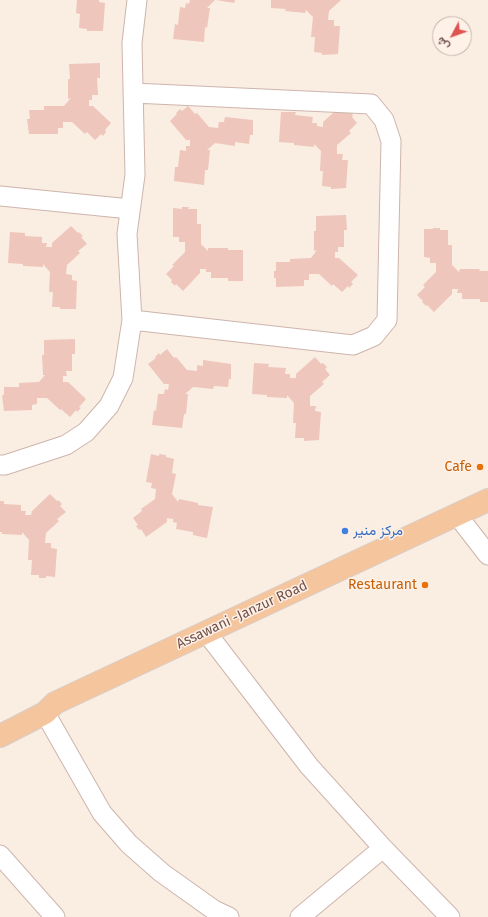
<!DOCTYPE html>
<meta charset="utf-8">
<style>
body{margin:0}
#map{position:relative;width:488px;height:917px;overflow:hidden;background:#faede2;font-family:"Fira Sans",Vazirmatn,sans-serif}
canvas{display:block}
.north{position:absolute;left:432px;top:16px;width:40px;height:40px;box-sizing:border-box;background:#fef1e8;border:1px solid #c5b1a9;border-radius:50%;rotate:229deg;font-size:11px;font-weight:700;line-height:16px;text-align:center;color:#70514a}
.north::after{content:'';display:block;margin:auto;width:14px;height:18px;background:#dd544f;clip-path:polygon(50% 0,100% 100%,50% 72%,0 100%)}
</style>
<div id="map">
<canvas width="488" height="917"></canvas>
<div class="north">ش</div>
</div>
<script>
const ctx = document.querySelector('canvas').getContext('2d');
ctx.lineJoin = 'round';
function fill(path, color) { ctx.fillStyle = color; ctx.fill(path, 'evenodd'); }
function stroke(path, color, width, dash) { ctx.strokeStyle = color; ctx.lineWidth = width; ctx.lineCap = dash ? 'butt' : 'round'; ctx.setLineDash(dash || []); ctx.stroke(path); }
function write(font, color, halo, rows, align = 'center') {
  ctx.font = font + ' "Fira Sans",Vazirmatn,sans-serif'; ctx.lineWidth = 3; ctx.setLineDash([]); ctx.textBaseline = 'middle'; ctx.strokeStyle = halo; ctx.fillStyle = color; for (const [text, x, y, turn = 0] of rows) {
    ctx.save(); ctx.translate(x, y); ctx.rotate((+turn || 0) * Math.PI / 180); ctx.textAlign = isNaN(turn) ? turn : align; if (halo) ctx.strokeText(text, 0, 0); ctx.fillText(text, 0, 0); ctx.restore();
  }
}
const building = new Path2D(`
 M77,0H99V2L105,3L103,31H87V29L79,28L80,14L76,13Z
 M190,0H215L207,8H210L207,28L205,27L204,42L173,39L175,24L178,25L180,7L185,8L186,3L189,4Z
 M216,0H235L234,3Z
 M271,0H341L329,11L328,20H334V26H340L338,54L322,55V53L314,52L315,37H311L313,17L306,10L305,13L285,11L286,9L271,8Z
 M100,63V78H97L98,95H92V100H89V106H93L111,123L105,130L106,132L103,136L101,134L95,140L87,132L85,134L72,122H63V128H58V134H29L27,119H30L29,110H44V106H64L71,98L68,99V79H70L69,64Z
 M342,105L348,113L350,112L353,115L352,117L357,123L349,131L351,133L337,145V154H343L342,160H348L346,188L331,189V187L322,186L323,171H320L321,151L314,144V147L294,145V143L279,142L281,112H296L295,115L313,117L312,123H317V126L323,127V122Z
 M188,106L195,114L197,113L209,127L218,128L219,122H224L225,117L253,120V135H250L249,144L235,142V146L215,143L207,150H210L208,170H205L204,185L174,181L175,167H178L180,150L186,151V146H190V140H186L170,121L177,114L176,113L180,109L182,111Z
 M182,207H189L188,209H197V224H201V244L208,251V248H228V250H243V281H228V278H211V272H206V269H200V273L183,291L176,284L175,286L171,282L172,280L166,274L174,266L172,265L185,252V242H179V237H173V208L182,209Z
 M346,215L347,230H344V247H338V252H335V258H339L358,275L351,282L353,284L349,288L348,286L342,292L333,284L332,286L319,274H309V280H304V286L276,287V278H274V271H276V262H290V259L311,258L317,250L314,251V231H316V216Z
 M71,226L78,233L79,232L83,236L81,237L87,244L78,251L80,253L67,265L66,274L72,275V280L77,281L76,309H60V307H52L53,292H49L50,272L43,264V267L23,266V264L8,263L10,232L25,233V236L42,237V243H47L46,247H52V243Z
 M433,228H440V230H448V245H452V265L459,272L460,269H480L479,271H488V302H480V299H462V293H457L458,289H452V294L434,312L427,305L426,306L422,302L423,301L417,295L425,287L423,285L436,272V263H430V258L424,257V229H433Z
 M75,339V354H72V371H66L67,376H63V382H68L86,399L79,407L81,408L77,412L76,410L70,417L61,409L60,410L47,398H37V404L32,405V410L4,411L2,395H4V387H19V383L39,382L45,375H43L42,355H44V340Z
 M167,349L174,358L176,357L187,370L197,371V365L203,366V360L231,364V379H229L228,387L214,386L213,389L193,387L185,394H188L186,414H184L182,428L152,425L154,410L156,411L158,394H164L165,389L168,390L169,384H164L148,364L156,358L155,357L159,353L160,355Z
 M315,357L321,364L323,363L327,367L325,369L330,375L322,382L324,384L310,396V406H316L315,411L321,412L319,440L304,441V438H295L296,423H293L294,403L287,395V398L267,397V395L252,394L254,363L269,364L268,367L286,368L285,374H290V378H296V374Z
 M151,454L159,456V454L166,455V457L174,459L172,473L176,474L172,494L178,502L179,499L198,503V505L213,507L207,538L193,535V532L176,529L177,523L173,522V519L167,518V522L146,537L141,529L139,530L136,526L138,525L133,518L142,511L141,509L155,499L156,489L151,488L152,483L146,482Z
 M50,494L57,501L58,500L62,504L60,506L66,512L57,519L59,521L46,533L45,543H51V548L57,549L55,577L46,576V578H39V575H31L32,560H28L29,540L22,532V535L2,534V532H0V501H4V504L21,505V511H26L25,515H31L32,511Z`);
const minor = new Path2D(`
 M0,196L130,209
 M132,320L353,345L374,336L387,320L391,141L384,120L371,104L133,93
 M0,465H5L66,445L86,432L109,406L123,378L132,320L127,234L135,175L132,43L137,0
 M457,515L488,555
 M206,632L309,766L383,848L450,917
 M45,713L102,813L129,844L162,873L214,910L229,917
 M0,855L55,917
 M300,917L383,848`);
const major = new Path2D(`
 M0,736L45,713L55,703L488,500`);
const markers = [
 [480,467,4,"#e8710a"],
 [345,531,4,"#3f7fe0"],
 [425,585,4,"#e8710a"]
];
const foodNames = [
 ["Cafe",472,467],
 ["Restaurant",417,585]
];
const shopNames = [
 ["مركز منير",353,531]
];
const streetNames = [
 ["Assawani -Janzur Road",242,615,-25]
];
fill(building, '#eec6bc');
stroke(minor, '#cdb5ad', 21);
stroke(major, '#d7cecc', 24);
stroke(minor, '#fff', 19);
stroke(major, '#f5c59e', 22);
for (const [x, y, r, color] of markers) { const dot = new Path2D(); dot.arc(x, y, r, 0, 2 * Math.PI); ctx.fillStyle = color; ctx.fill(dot); stroke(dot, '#fef1e8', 1.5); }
write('14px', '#c56008', '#fef1e8', foodNames, 'right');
write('14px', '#366cbe', '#fef1e8', shopNames, 'left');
write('14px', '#70514a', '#fef1e8', streetNames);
</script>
